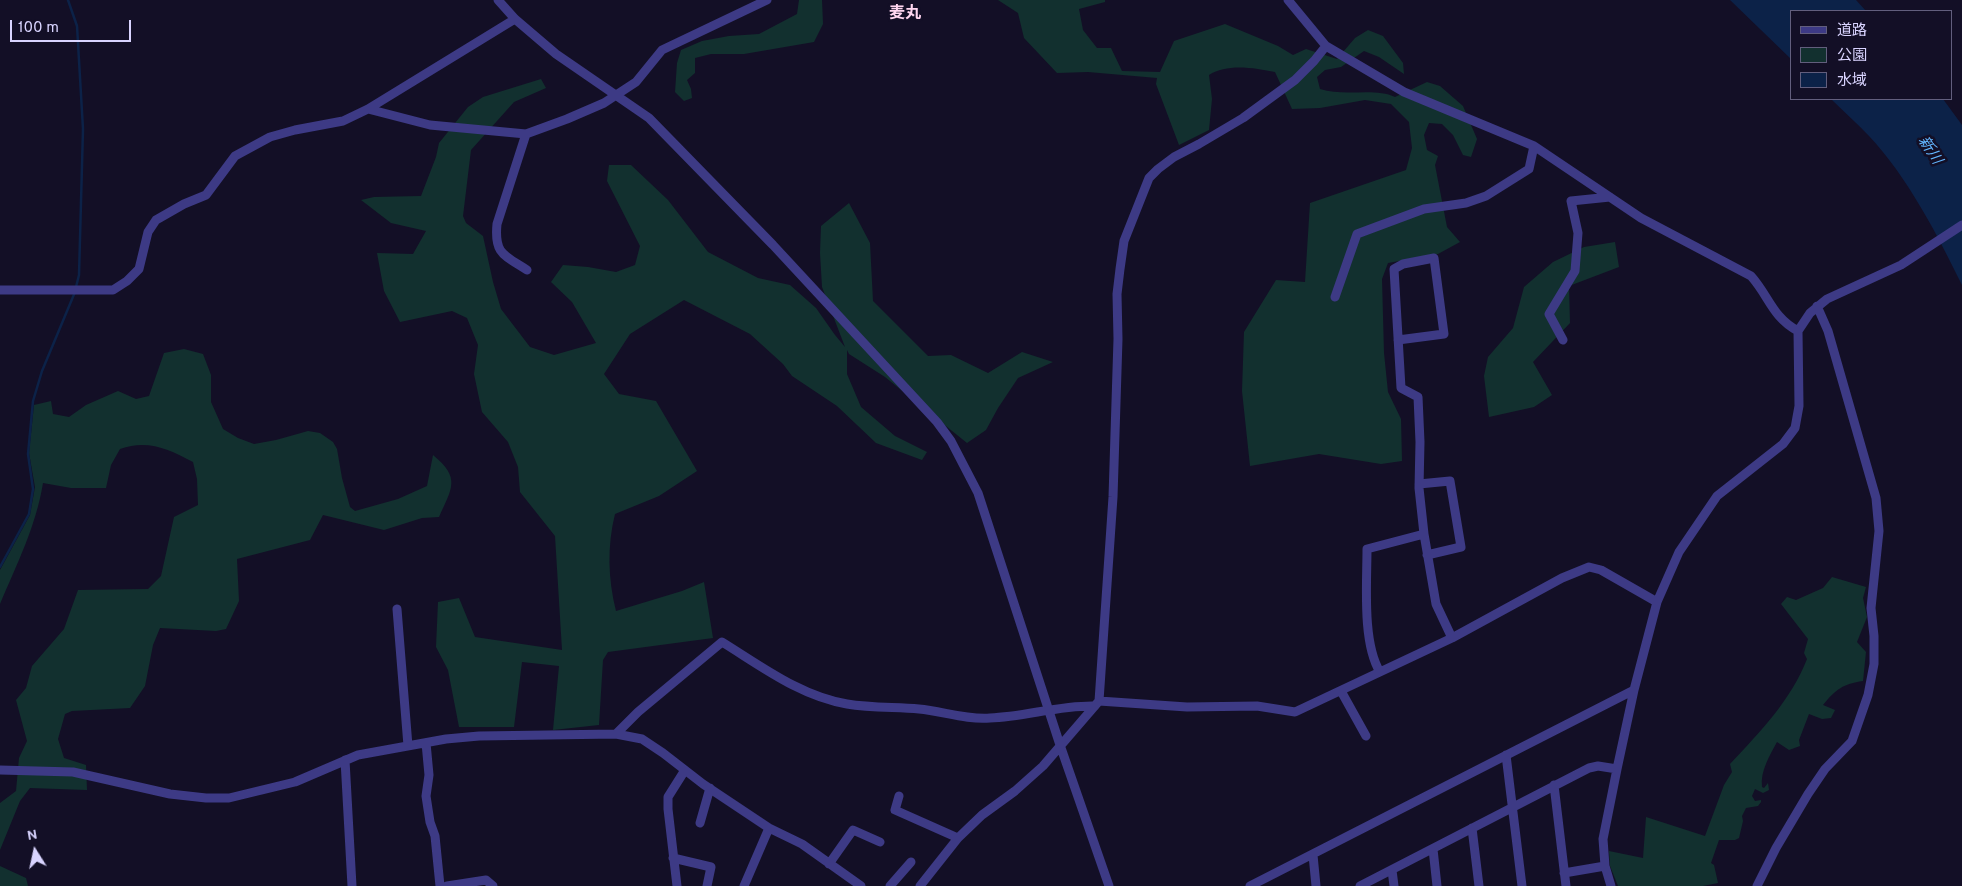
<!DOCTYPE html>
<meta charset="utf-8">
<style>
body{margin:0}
#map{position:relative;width:1962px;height:886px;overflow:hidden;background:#130f26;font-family:Overpass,"Noto Sans JP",sans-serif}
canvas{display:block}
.legend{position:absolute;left:1790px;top:10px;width:162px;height:90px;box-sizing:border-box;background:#130f26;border:1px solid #625e7d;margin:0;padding:6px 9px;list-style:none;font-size:15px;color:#d9d4ff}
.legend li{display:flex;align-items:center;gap:10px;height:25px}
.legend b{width:25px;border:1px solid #625e7d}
.north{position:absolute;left:10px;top:826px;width:50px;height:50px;-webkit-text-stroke:4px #130f26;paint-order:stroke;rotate:350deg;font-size:14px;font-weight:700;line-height:20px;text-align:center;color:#d9d4ff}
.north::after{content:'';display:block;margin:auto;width:18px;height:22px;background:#d9d4ff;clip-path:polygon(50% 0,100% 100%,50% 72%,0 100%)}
.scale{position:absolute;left:10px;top:20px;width:121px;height:22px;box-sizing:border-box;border:2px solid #d9d4ff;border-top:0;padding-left:6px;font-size:15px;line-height:18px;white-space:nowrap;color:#d9d4ff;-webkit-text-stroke:4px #130f26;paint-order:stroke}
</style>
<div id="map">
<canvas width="1962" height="886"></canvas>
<ul class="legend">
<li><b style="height:6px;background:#3d3a85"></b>道路</li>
<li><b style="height:14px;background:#12302f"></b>公園</li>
<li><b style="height:14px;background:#0c2248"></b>水域</li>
</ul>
<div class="north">N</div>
<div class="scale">100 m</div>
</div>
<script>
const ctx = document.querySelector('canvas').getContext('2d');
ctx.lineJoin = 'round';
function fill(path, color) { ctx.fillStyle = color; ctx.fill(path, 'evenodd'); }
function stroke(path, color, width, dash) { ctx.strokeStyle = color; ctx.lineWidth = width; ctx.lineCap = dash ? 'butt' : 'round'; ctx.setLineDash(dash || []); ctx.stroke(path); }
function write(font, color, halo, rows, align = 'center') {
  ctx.font = font + ' Overpass,"Noto Sans JP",sans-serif'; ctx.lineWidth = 5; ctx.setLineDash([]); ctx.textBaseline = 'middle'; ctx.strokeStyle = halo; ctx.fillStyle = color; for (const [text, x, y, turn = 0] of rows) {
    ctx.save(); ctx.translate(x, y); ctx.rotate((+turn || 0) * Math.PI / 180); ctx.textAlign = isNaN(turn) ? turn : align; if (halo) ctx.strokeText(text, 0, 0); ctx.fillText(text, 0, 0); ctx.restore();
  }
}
const green = new Path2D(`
 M799,0H822L823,24L814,42L744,54H711L695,58V73L687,80L691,89L692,98L684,101L675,92L677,63L681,50L702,41L729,36L759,34L797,14Z
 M998,0H1105V2L1079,9L1083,30L1097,48H1111L1122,71L1160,72L1174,41L1225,24L1278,46L1293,55L1306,49L1337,59L1355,38L1368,30L1383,36L1403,63L1404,74L1379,57L1364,51L1341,67L1325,70L1317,77L1320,89C1345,97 1375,87 1395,97L1427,82L1440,86L1463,106L1477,139L1471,157L1463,155L1453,135L1442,124L1429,123L1424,135L1427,150L1438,156L1435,165L1447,227L1460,242L1438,254L1388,263L1382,279L1384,353L1388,392L1401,419L1402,461L1381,464L1319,454L1250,466L1242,391L1244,332L1276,280L1305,282L1310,203L1406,170L1412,148L1409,122L1391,104L1365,100L1320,108L1292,109L1275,72C1255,68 1227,63 1209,75L1212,99L1209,130L1179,145L1156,84L1157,78L1088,72L1057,73L1024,38L1018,13Z
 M541,79L546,88L514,102L471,150L463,216L466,223L483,236L493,282L501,309L530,347L554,355L596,343L572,302L551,282L563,265L588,267L616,272L635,265L640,246L607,181L609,165H631L668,200L708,252L758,278L790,285L816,308L835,335L845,347L822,287L820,253L821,226L849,203L870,243L873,301L928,356L951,355L988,373L1022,352L1053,362L1018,378L998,408L986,430L967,443L885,377L849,354L847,350V374L861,407L895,436L927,452L922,460L876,443L837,406L792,376L783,364L750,334L684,300L630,334L604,374L619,394L656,401L697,471L659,496L615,514C607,546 608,579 616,611L682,591L704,582L713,638L608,652L603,660L599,725L553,730L559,666L522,662L514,727H459L448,670L436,647L438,602L459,598L475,637L562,650L555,536L520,492L518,467L508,442L482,412L474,374L478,345L467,318L452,311L400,322L384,291L377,253L413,254L426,231L391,223L361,200L374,197L421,196L436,157L439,143L468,107L483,97Z
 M1615,242L1619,267L1569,286L1570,323L1533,362L1552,395L1534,407L1489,417L1484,376L1488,357L1513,328L1524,287L1553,262L1584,247Z
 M184,349L203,354L211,375V402L223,429L238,438L254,444L276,440L308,431L320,433L333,442L337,449L342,478L350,507L355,511L398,499L427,486L433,455C461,478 452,488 439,517L422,518L384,530L323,515L310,540L237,559L239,601L226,629L216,631L160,628L153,645L145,686L130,708L72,711L65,714L58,739L64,758L86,765L87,790L30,788L20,801L0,850V803L16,791L19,758L27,741L16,700L26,688L32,666L64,629L78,590L148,589L161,576L174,517L198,505L197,479L193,462C169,449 147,439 120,449L111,465L106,488H71L43,483C36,526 17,564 0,604V570L30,515L35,487L29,453L34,405L51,401L53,414L69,417L86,405L118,391L136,399L149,396L164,353Z
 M1832,577L1866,587L1863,598L1867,617L1857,642L1866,652L1863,681C1843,684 1836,689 1823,705L1835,710L1831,718L1822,719L1809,714L1799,740L1800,746L1789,750L1777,742C1770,755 1760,771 1762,787L1764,788L1768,783L1769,790L1763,793L1755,789L1752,796L1755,801L1761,800V802L1758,806L1746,808L1742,816L1743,821L1739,838L1735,840H1719L1711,863L1714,865L1718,883L1703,886H1618L1610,866L1609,851L1643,858L1646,817L1705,836L1724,785L1732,772L1730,764C1760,732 1791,700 1807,659L1804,653L1808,639L1781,604L1787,597L1796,600L1823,588Z
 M0,866L26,878L28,886H0Z`);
const water = new Path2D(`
 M1730,0H1856L1866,11H1791V59Z
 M1831,99H1943L1962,125V285C1938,236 1907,176 1869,136C1857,123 1843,111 1831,99Z`);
const stream = new Path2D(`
 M68,0L77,26L83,129L79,275L76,287
 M0,567L29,514L33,489L28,454L33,401L42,371L75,292`);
const minor = new Path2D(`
 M498,0L515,19L556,54L649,118L773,245L937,422L951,441L978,493L1060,745L1109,886
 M1288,0L1326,46L1404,92L1534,146L1641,218L1751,276C1769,296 1772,317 1798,331
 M368,109L430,125L526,134L567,119L604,103L636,82L662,50L767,0
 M526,134L497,224C494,254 504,255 527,270
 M0,290H113L127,281L139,269L148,232L156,220L184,204L206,195L235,156L270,137L295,130L343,121L368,109L515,19
 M1335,297L1357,234L1424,209L1466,203L1486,196L1529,169L1534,146
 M1398,340L1444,334L1434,258L1403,264L1394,269L1401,388L1418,397L1420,442L1419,488L1424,534L1436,604L1452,638
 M1563,340L1549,314L1575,271L1578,233L1571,201L1610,197
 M1419,484L1450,481L1461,547L1427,555
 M397,609L408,746
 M1380,672C1362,643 1367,583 1367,549L1424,534
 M1341,691L1366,736
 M1099,701L1187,707L1257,706L1295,712L1452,638L1562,578L1589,567L1601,570L1657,602
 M616,734L638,712L722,642C761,666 800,696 847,704C871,708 895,707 919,709C942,711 966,720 990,718C1025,717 1059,705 1095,706
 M426,743L429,775L426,796L430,822L435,836L440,886
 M1506,755L1522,886
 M345,760L352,886
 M0,770L73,772L170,794L206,798H229L295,782L358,755L446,739L479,736L616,734L642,739L663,753L703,784L769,828L802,844L861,886
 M1554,785L1566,886
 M899,796L895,810L958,838
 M700,823L710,788
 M1472,828L1479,886
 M1433,849L1437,886
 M1313,855L1316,886
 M673,858L711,867L707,886
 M829,864L853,830L880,842
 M1392,870L1394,886
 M1564,873L1605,866
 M447,886L486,880L493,886
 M677,886L668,809V797L685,770
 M744,886L769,828
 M890,886L911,862
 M920,886L958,838L982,815L1015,791L1043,766L1099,701L1113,497L1118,339L1117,294L1120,269L1124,241L1149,178L1158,169L1174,157L1199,144L1243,118L1295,80L1314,61L1326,46
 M1250,886L1634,690
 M1360,886L1589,768L1598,766L1617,769
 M1611,886L1605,866L1603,839L1617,769L1634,690L1657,602L1679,552L1717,496L1783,444L1795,428L1799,406L1798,331L1810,313L1827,299L1901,265L1962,225
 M1757,886L1776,848L1808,794L1825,769L1852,741L1868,695L1874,664V636L1871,608L1879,531L1876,498L1828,331L1817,306`);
const waterNames = [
 ["新川",1929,151,57]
];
const quarterNames = [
 ["麦丸",905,15]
];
fill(green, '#12302f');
fill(water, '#0c2248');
stroke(stream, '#0c2248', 2.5);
stroke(minor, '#3d3a85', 9);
write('italic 15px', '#62b6ff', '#130f26', waterNames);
write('bold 16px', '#ffd6f0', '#130f26', quarterNames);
</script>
